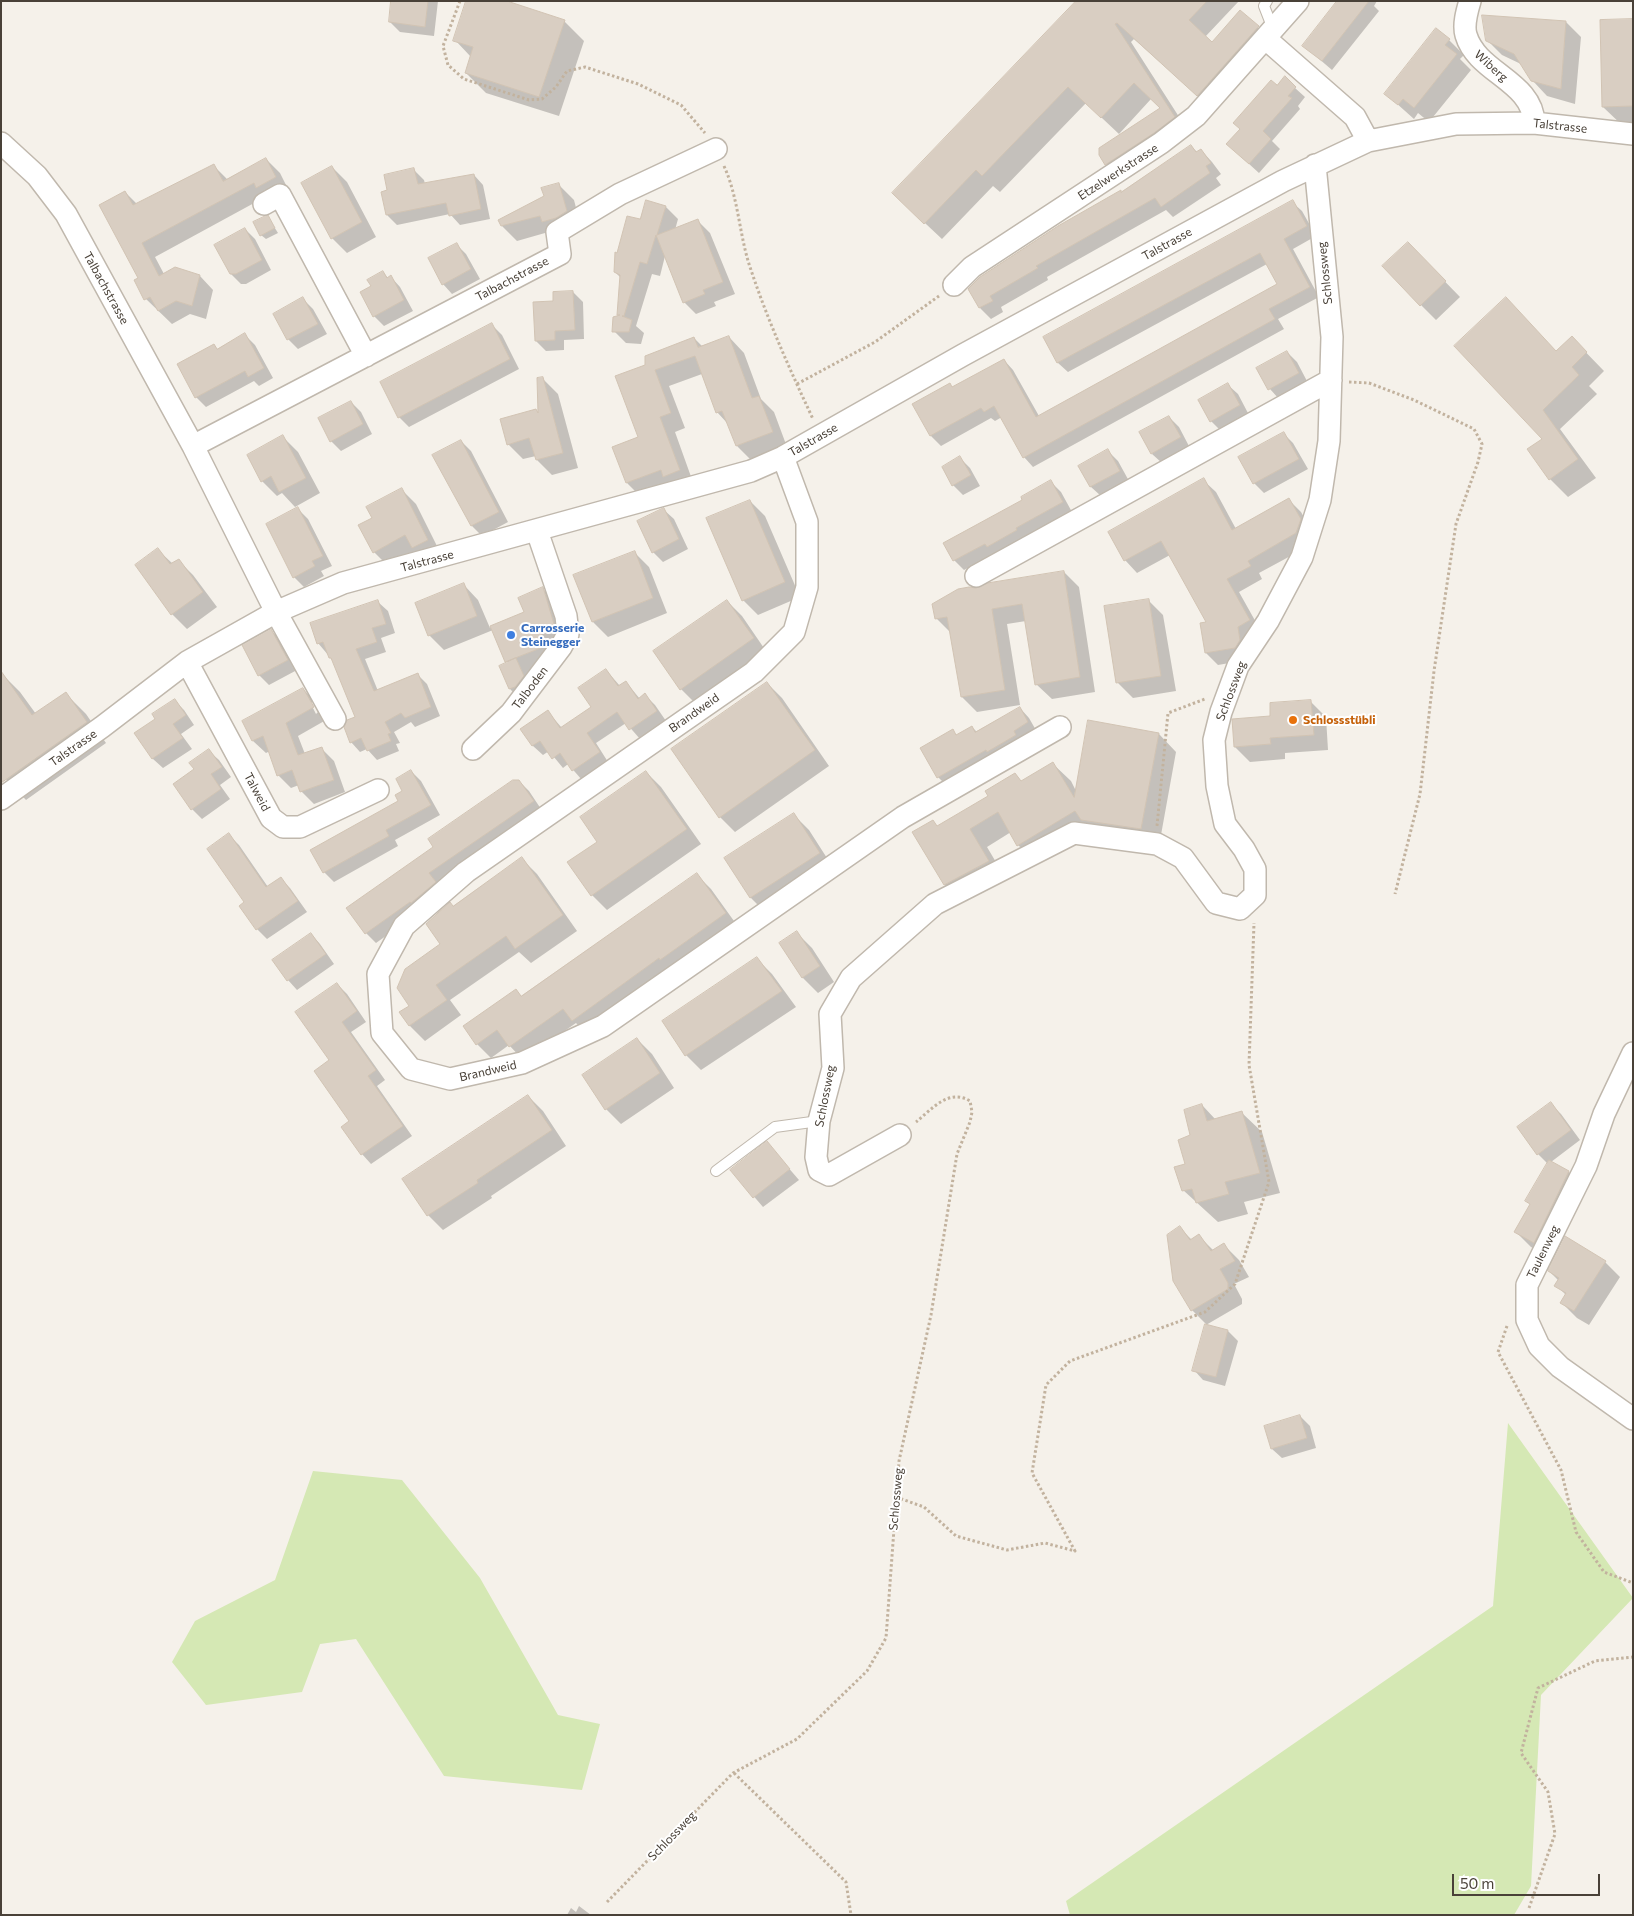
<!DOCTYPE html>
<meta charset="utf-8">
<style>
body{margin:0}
#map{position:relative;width:1634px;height:1916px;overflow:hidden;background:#f5f1ea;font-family:Commissioner,sans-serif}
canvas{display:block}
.frame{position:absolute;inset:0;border:2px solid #494138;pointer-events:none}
.scale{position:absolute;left:1452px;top:1874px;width:148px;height:22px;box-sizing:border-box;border:2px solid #494138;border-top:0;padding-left:6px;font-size:15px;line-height:18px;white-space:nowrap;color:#494138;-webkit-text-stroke:4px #fff;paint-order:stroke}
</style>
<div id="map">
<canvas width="1634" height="1916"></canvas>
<div class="frame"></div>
<div class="scale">50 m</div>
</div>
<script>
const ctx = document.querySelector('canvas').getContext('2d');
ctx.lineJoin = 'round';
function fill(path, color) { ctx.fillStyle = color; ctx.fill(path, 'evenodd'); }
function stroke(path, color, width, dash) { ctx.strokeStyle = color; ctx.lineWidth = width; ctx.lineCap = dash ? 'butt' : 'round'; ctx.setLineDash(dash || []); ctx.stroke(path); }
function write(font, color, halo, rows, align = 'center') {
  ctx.font = font + ' Commissioner,sans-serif'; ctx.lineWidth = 4; ctx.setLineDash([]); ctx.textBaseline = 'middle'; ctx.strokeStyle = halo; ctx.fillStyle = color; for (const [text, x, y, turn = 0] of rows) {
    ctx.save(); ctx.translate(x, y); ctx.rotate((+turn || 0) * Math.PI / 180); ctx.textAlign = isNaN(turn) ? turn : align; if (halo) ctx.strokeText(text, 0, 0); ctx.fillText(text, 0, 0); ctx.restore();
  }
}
const green = new Path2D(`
 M1508,1423L1633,1598L1541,1695L1531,1886L1514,1915H1070L1066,1901L1493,1606Z
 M313,1471L402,1480L480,1578L558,1715L600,1724L582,1790L444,1776L356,1639L320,1644L302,1692L206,1705L172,1662L195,1621L275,1580Z`);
const shadow = new Path2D(`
 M393,1H438L434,36L400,32L390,22Z
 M1078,1H1239L1205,37L1212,44L1240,12L1275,44L1215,111L1134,39L1131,42L1190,134L1123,181L1106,164L1162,109L1151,99L1119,134L1086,103L1000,192L993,186L942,239L911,210Z
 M1339,1H1377L1374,6L1379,11L1332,70L1304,46Z
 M564,21L584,41L559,116L486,93L466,73L471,57L455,40Z
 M1633,21V127H1624L1603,107Z
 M1566,22L1581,37L1575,104L1547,96L1532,80L1523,65L1502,55L1487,40Z
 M1449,40L1464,55L1460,59L1471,70L1429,122L1418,113L1414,119L1386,94Z
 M1277,87L1295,88L1305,97L1298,106L1300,109L1272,141L1280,149L1259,173L1238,154Z
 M1191,146L1198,153L1201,150L1212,162L1221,174L1216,178L1221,185L1173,217L1166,210L1047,277L1048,280L1001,307L1003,312L991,319L980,308L969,289L1122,193Z
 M266,159L280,173L289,191L267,196L155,257L164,274L175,268L200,276L213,290L206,319L190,314L172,324L146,299L140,278L125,192L137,204L213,165L228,180Z
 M332,167L347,182L376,237L347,253L332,238Z
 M414,170L424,180L425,184L474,175L483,185L490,219L460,225L450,214L397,225L387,215L383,192L388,191Z
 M559,185L574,200L581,227L552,231L517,241L502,226L545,196Z
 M1292,202L1302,211L1316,236L1293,249L1319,297L1278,319L1284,329L1033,467L1024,457L1002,417L995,421L991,418L941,446L931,436L914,404L953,388L1004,360L1013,370L1039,416L1279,285L1267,264L1068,372L1058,363L1044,338Z
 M666,207L678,219L675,230L698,221L710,233L735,294L714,302L716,306L696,314L684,302L665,256L660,276L652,274L636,326L644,333L641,344L626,343L614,331L621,317L619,314L621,278L615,272L618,254L641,221Z
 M268,217L278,233L266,239L261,235Z
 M245,229L255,239L271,270L246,284H241L231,274Z
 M456,244L466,254L480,279L452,294L443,284Z
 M1423,259L1460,297L1436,320L1421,305Z
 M383,272L388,278L391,277L400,287L413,311L384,326L374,316L372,287Z
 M573,292L583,302L584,339L564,340V350L546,351L536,341L555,302Z
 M303,299L313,309L327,334L298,349L288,339Z
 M492,325L502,335L519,369L409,427L399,417Z
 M245,335L255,345L273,378L259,386L254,381L206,407L196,397L214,345L218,350Z
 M729,337L744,353L761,399L774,412L787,447L752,461L737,446L728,424L717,412L702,374L669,386L685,428L675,432L694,485L642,498L627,483L614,448L640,438L647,365L694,338L703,347Z
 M1572,338L1604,371L1589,386L1597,394L1560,429L1596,478L1568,497L1550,479L1544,439L1456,346L1557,352Z
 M1287,352L1297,362L1308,383L1279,399L1270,389Z
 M543,379L558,394L578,468L552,475L537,460L536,456L523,459L508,444L536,410L539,414Z
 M1228,385L1238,394L1249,415L1221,431L1211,421Z
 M351,402L361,412L372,434L341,451L331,441Z
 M1169,417L1179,427L1190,448L1162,463L1152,454Z
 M1283,433L1293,443L1308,469L1264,493L1254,483L1240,457Z
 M283,437L298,452L320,493L295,507L282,493L277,496L262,481Z
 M461,441L471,451L508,522L482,536L472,526L434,455Z
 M1108,451L1118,461L1129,481L1101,496L1091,487L1080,466Z
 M960,458L970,468L980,486L963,495L953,485Z
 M1203,480L1216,492L1236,529L1289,500L1301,512L1313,533L1309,546L1259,573L1262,579L1239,592L1262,633L1247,660L1218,665L1206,653L1208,623L1170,555L1137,573L1125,560Z
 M1051,482L1061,492L1072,512L998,556L995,553L964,570L954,560L1024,500Z
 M402,490L416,504L441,554L427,562L416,551L388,566L374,552L373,519Z
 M750,501L765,516L800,597L758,615L743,600Z
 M298,509L308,519L332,566L321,571L324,576L304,587L294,577Z
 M664,510L674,519L688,549L663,562L653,552Z
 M158,550L173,564L178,560L193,575L217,607L187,629L172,614Z
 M634,552L649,567L667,613L608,637L593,622L575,576Z
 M1064,572L1079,587L1095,692L1052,699L1036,684L1026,621L1007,624L1020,705L977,712L962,697L952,634L936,618L976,590Z
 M463,584L478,600L490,628L526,613L543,589L558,604L569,640L525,704L510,689L501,666L508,663L493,630L444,650L429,635Z
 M1148,600L1163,615L1176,691L1133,698L1118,683L1105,607Z
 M727,601L742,616L768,654L696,704L681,689Z
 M378,602L388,611L395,633L381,638L386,652L365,659L378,691L418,675L427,684L440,716L415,727L411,722L394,732L400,743L396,744L399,751L377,760L367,749L360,752L351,742L357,717L334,662L318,643Z
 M271,631L281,640L297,670L269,685L259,675Z
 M606,670L620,686L626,682L640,699L645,695L655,705L666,721L640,739L626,723L596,743L608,762L582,780L568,764L563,768L549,751L543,755L533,746L522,729L548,712L562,728L592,707Z
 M1,673L20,692L36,714L66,694L86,714L106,743L26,800L1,774Z
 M767,683L782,698L829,766L735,832L720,817Z
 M303,689L316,702L326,720L298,736L305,754L321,748L334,761L345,792L314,804L301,791L299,785L291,788L278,775L270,751L266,753L253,741L243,722ZM310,702H313L318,712L316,714Z
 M174,700L184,710L194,725L181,734L192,749L163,768L153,759L136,734L157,719Z
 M1311,702L1326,717L1328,750L1285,753V759L1250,762L1235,747L1272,717Z
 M1020,708L1029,718L1037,732L948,787L938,777L922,749L953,731L957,736L972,727L977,732Z
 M1159,734L1176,752L1159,846L1092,829L1036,862L1018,845L1011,832L987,847L1006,879L963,902L945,885L914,833L933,822L938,827L989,796L1015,774L1022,782L1053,764L1071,781L1076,791Z
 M209,751L219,760L231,777L220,785L230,799L202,819L192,809L196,770Z
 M411,771L421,781L440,815L395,840L398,846L334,882L324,872L400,802Z
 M646,772L661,787L701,844L607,910L592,895L598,842Z
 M519,781L529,791L543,812L421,911L376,943L366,933L435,847Z
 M794,815L809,830L834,869L766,913L751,898L726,859Z
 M229,835L239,845L268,887L280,878L290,888L307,912L267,939L257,929L241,906L246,903Z
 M522,859L537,874L577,931L531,963L519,952L450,1000L461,1015L425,1041L410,1026L400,1013L410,1006L442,944L453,907Z
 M697,875L711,889L739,928L586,1034L576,1023L523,1060L509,1045L491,1058L477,1044L516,990L522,997Z
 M797,933L812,948L834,982L818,993L803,978L781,943Z
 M311,934L320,944L334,964L297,990L288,980Z
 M757,959L772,974L796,1007L701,1070L686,1055L663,1021Z
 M337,984L347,994L366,1022L351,1032L385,1080L377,1086L412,1136L371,1164L362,1154L331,1061Z
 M637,1039L652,1054L674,1088L621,1124L606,1109Z
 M528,1096L543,1111L566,1146L491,1196L492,1198L443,1230L428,1215L404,1179Z
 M1551,1104L1561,1114L1580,1140L1551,1162L1569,1172L1584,1187L1549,1257L1531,1247L1516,1232L1531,1205L1548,1164L1538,1154Z
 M1202,1105L1216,1120L1241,1112L1262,1132L1280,1193L1244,1202L1248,1214L1218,1222L1183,1190L1192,1136Z
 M767,1143L799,1180L763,1207L732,1171Z
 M1180,1228L1192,1240L1199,1236L1214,1251L1224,1245L1239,1260L1249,1277L1234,1284L1242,1299V1304L1206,1325L1228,1331L1238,1341L1225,1386L1203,1380L1194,1370L1206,1324L1192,1310Z
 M1605,1262L1620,1277L1589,1325L1577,1318L1562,1303L1566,1295L1556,1285L1559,1281L1549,1271Z
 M1300,1416L1310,1426L1316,1448L1282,1458L1272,1449Z
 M579,1906L591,1915H567L571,1908L576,1912Z`);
const building = new Path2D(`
 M391,1H428L425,27L389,22Z
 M466,1H507L565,20L539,97L465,73L473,47L453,41Z
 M1076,1H1207L1189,20L1212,42L1240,10L1259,26L1197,96L1117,23L1115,24L1175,117L1154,133L1105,165L1099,155V148L1160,108L1134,83L1101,118L1068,87L982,176L976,170L924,224L892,193Z
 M1337,1H1369L1322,61L1302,46Z
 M1482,15L1566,21L1561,89L1531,81L1514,54L1486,41Z
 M1633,19V106L1602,107L1600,20Z
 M1436,28L1450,39L1445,45L1457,54L1414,108L1403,99L1398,105L1384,94Z
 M1285,76L1296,87L1288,96L1292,98L1263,131L1271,139L1249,164L1226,144L1240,129L1233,123L1271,80L1277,85Z
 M1191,145L1196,152L1201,149L1211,163L1206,166L1210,173L1161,207L1155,198L1036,266L1038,268L990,296L993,301L979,308L968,289L980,277L1058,226L1121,190V192Z
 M266,158L276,177L256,188L254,183L142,243L159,276L175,267L200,275L192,306L176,301L158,311L150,297L144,300L134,280L138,278L99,205L125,191L133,205L214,164L223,181Z
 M332,166L362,222L331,239L301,183Z
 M414,168L418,184L474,174L481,209L449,216L446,203L386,215L381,192L387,190L384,175Z
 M559,183L567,211L556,218L542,222L540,216L501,226L498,220L544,196L541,188Z
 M646,200L666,206L657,235L698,219L723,282L703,290L705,294L683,303L656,235L647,264L640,262L624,316H622L632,320L629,332H612L613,317L620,315H617L620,275L614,272L615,252L617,253L627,216L640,219Z
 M1293,200L1307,226L1284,239L1310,287L1269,309L1275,319L1023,458L994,406L984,412L981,408L930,436L912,404L950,383L952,387L1004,359L1036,417L1277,284L1260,253L1057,363L1043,337Z
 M268,215L275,228L260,236L253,222Z
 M245,228L262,260L236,274H230L214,245Z
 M1408,242L1446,281L1420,306L1382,266Z
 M457,243L471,269L442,285L428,258Z
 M383,271L387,278L391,275L404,300L373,317L360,292L371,286L367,280Z
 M573,291L575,330L555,331V340L535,341L533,302L553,301V292Z
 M303,297L318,324L287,340L273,314Z
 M1506,297L1556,351L1572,336L1587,352L1572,367L1579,375L1543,410L1578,459L1549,480L1527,449L1542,439L1454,346Z
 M492,323L510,359L398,418L380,382Z
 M245,333L264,368L248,377L245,371L195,398L177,364L214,344L217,349Z
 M729,336L752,398L759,396L773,432L736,446L722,411L716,413L695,356L655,370L671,413L660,417L680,470L663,477L661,470L626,483L612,447L638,437L615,376L645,365V356L694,337L698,347Z
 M1287,351L1299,373L1268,390L1256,368Z
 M543,377L563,453L536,460L529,438L507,445L500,419L536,409L538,413L537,378Z
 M1228,383L1240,405L1210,422L1198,400Z
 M351,401L363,424L330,442L318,418Z
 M1169,416L1181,437L1151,454L1139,432Z
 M1284,432L1299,459L1253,484L1238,457Z
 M283,435L306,478L279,492L271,476L261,482L247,455Z
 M461,440L499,512L471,526L432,455Z
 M1108,449L1120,471L1090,487L1078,466Z
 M960,456L971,475L952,486L942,467Z
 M1204,478L1232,530L1289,498L1301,519L1296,533L1248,561L1251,566L1227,579L1250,620L1238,627L1240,640L1235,648L1205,653L1200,623L1206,622L1161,541L1124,561L1108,532Z
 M1051,480L1063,502L1016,528L1017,530L987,547L985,544L953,561L943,543L1022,500L1021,497Z
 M402,488L428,540L412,548L405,535L373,553L358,525L372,518L366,507Z
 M750,500L785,582L742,601L706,518Z
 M298,507L323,556L312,561L315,566L293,578L266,524Z
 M664,508L679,539L652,553L637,521Z
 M158,548L170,564L179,559L203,592L171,615L135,565Z
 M635,551L653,598L592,622L573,575Z
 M1064,571L1080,677L1035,685L1022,604L992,609L1005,690L961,697L947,617L935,619L932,604L958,589L969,587L976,588L988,583Z
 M464,583L477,616L428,636L415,603Z
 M543,587L554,624L540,631L546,646L505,662L490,626L524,612L518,598Z
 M1149,599L1161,676L1116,683L1104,606Z
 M378,600L386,624L372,628L377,642L356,649L374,691L418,673L431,707L405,718L401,713L385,722L391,733L388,734L391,741L367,751L361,738L350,743L344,727L347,720L355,717L331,658H329L323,642L317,644L310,623Z
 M727,600L754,638L680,690L653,651Z
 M271,629L288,660L258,676L242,645Z
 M516,658L524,676L515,687L509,689L499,666Z
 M606,669L618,686L626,681L638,699L645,693L657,711L629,730L617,712L587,733L600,752L572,771L560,753L552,759L540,741L532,746L520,729L548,710L560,728L591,707L578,688Z
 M1,671L32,715L66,692L87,722L1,783Z
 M767,682L815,750L719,818L671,749Z
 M303,688L314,707L286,723L298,755L322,747L334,780L300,792L292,770L277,776L263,736L252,741L242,721Z
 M175,699L186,715L173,724L183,738L152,759L134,733L155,719L152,714Z
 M1311,700L1314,735L1270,738L1271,744L1234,747L1232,719L1270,716V703Z
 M1020,707L1028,722L1014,731L1016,735L987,752L986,750L937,778L920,748L953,729L956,735L972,726L975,732Z
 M1088,720L1159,733L1141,829L1081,820L1075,811L1017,846L998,812L970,829L989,861L944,885L912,832L933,820L937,826L988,796L985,791L1015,773L1021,781L1053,762L1074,797Z
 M209,749L222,767L211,774L221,789L191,810L173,784L194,769L189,763Z
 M411,770L431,805L386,830L389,836L323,873L310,850L398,801L395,795L402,791L396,779Z
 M646,771L687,829L591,896L567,862L597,842L580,817Z
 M513,780H519L534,801L429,873L436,882L411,903L410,902L365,934L346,908L433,847L428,839Z
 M794,813L820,853L750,898L724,858Z
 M229,833L266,887L281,877L298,901L256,930L239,906L244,902L207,849Z
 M522,857L563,915L515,949L506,936L436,985L447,1000L409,1026L399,1012L409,1006L397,988L405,969L440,944L426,924L450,902L453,906Z
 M697,873L726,913L660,960L659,958L572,1021L563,1009L509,1047L497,1030L476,1045L463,1026L516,989L521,996Z
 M797,931L820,966L802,978L779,943Z
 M311,933L326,954L287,981L272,960Z
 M757,957L782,991L685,1056L662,1021Z
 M337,983L357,1011L342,1022L376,1070L368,1076L403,1126L361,1155L341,1127L349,1121L314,1071L329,1060L295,1012Z
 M637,1038L660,1073L605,1110L582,1075Z
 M528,1095L552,1130L477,1180L478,1183L427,1216L402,1179Z
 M1551,1102L1571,1130L1537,1155L1517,1127Z
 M1202,1104L1207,1121L1242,1111L1260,1173L1225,1182L1229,1194L1196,1203L1192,1189L1182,1191L1174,1167L1185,1164L1178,1140L1190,1135L1184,1110Z
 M767,1141L790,1169L753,1198L730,1170Z
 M1549,1160L1569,1171L1534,1243L1514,1232L1530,1204L1525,1201Z
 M1180,1226L1190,1240L1199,1234L1211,1251L1224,1243L1235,1261L1220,1269L1228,1283V1289L1191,1311L1173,1281L1167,1235Z
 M1565,1236L1606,1261L1574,1311L1560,1303L1566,1293L1554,1286L1559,1278L1548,1271Z
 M1205,1324L1228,1330L1216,1377L1192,1371Z
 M1300,1415L1307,1438L1271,1449L1264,1426Z`);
const path = new Path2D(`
 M460,1L443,46L448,65L464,79L529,100L542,99L556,87L567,71L585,67L638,84L681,105L705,133
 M724,166C739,199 739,236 751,270C768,321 790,370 813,419
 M1349,382L1369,383L1414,400L1474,429L1482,444L1478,462L1456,524L1434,671L1420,794L1395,894
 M797,384L875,342L939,296
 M1157,826L1168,713L1205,699
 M1507,1326L1498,1352L1561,1470L1576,1532L1604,1572L1633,1583
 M896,1497L924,1507L956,1536L1007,1550L1045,1543L1075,1551L1032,1473L1046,1385L1070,1361L1205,1312L1235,1284L1269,1182L1249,1065L1254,923
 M734,1773L846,1882L851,1915
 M607,1902L733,1773L797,1739L867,1671L886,1638L899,1461L931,1315L957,1154L970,1122L972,1112L970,1101C949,1088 932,1109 916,1122
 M1529,1908L1555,1834L1548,1792L1521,1753L1538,1688L1595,1661L1633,1657`);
const lane = new Path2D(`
 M1267,1L1264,6L1273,29
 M716,1171L775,1127L819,1121`);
const street = new Path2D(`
 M1470,1C1467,11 1463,25 1466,35C1477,73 1533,81 1534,123
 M1266,39L1355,117L1368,141
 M1,143L37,176L66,214L193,446L276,612L335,719
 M264,204L280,195L366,356
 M954,285L972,267L1161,143L1196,116L1298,1
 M193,446L560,254L557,232L620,194L716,149
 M783,457L807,522V587L794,632L754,672L466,872L404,926L378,974L382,1033L411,1069L450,1079L522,1063L603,1026L903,817L1060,727
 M976,576L1331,380
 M187,662L271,818L283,827H300L378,790
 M473,749L511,713L561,647L568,634L566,616L537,531
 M1,799L102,727L187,662L276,612L343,583L751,471L783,457L963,355L1283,181L1368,141L1456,124L1534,123L1633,134
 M1633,1053L1604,1114L1586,1166L1527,1285V1320L1539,1346L1560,1367L1633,1419
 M900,1135L829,1175L819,1170L816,1157L819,1121L833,1068L830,1014L851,978L935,904L1074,833L1157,844L1183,858L1216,903L1240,909L1255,895V869L1244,849L1225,824L1217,786L1214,740L1221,712L1238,666L1268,621L1302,557L1320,500L1329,441L1332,337L1315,165`);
const markers = [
 [511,635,5,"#3f7fe0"],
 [1293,720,5,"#e8710a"]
];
const streetNames = [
 ["Wiberg",1491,66,42],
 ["Talstrasse",1560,126,6],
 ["Etzelwerkstrasse",1118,172,-33],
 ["Talstrasse",1167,244,-29],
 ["Schlossweg",1325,273,-96],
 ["Talbachstrasse",512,279,-28],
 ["Talbachstrasse",106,288,61],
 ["Talstrasse",813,440,-30],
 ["Talstrasse",427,561,-15],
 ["Talboden",530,688,-53],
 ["Schlossweg",1231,691,-69],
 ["Brandweid",694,713,-35],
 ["Talstrasse",73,748,-35],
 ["Talweid",257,792,62],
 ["Brandweid",488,1071,-13],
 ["Schlossweg",825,1096,-79],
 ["Taulenweg",1543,1252,-64],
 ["Schlossweg",896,1499,-85],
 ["Schlossweg",672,1836,-46]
];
const shopNames = [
 ["Carrosserie",521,628],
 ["Steinegger",521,642]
];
const foodNames = [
 ["Schlossstübli",1303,720]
];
fill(green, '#d5e8b4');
fill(shadow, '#0003');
fill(building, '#d9cec2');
stroke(building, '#d1c3b3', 1);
stroke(lane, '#c0b8ad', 12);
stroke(street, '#c0b8ad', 24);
stroke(path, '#c2b29e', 3, [2.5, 2.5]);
stroke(lane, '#fff', 10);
stroke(street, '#fff', 21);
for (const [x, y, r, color] of markers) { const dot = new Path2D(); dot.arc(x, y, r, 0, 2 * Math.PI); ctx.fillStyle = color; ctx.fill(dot); stroke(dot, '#fff', 2); }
write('12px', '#494138', '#fff', streetNames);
write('bold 12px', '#366cbe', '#fff', shopNames, 'left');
write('bold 12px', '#c56008', '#fff', foodNames, 'left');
</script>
